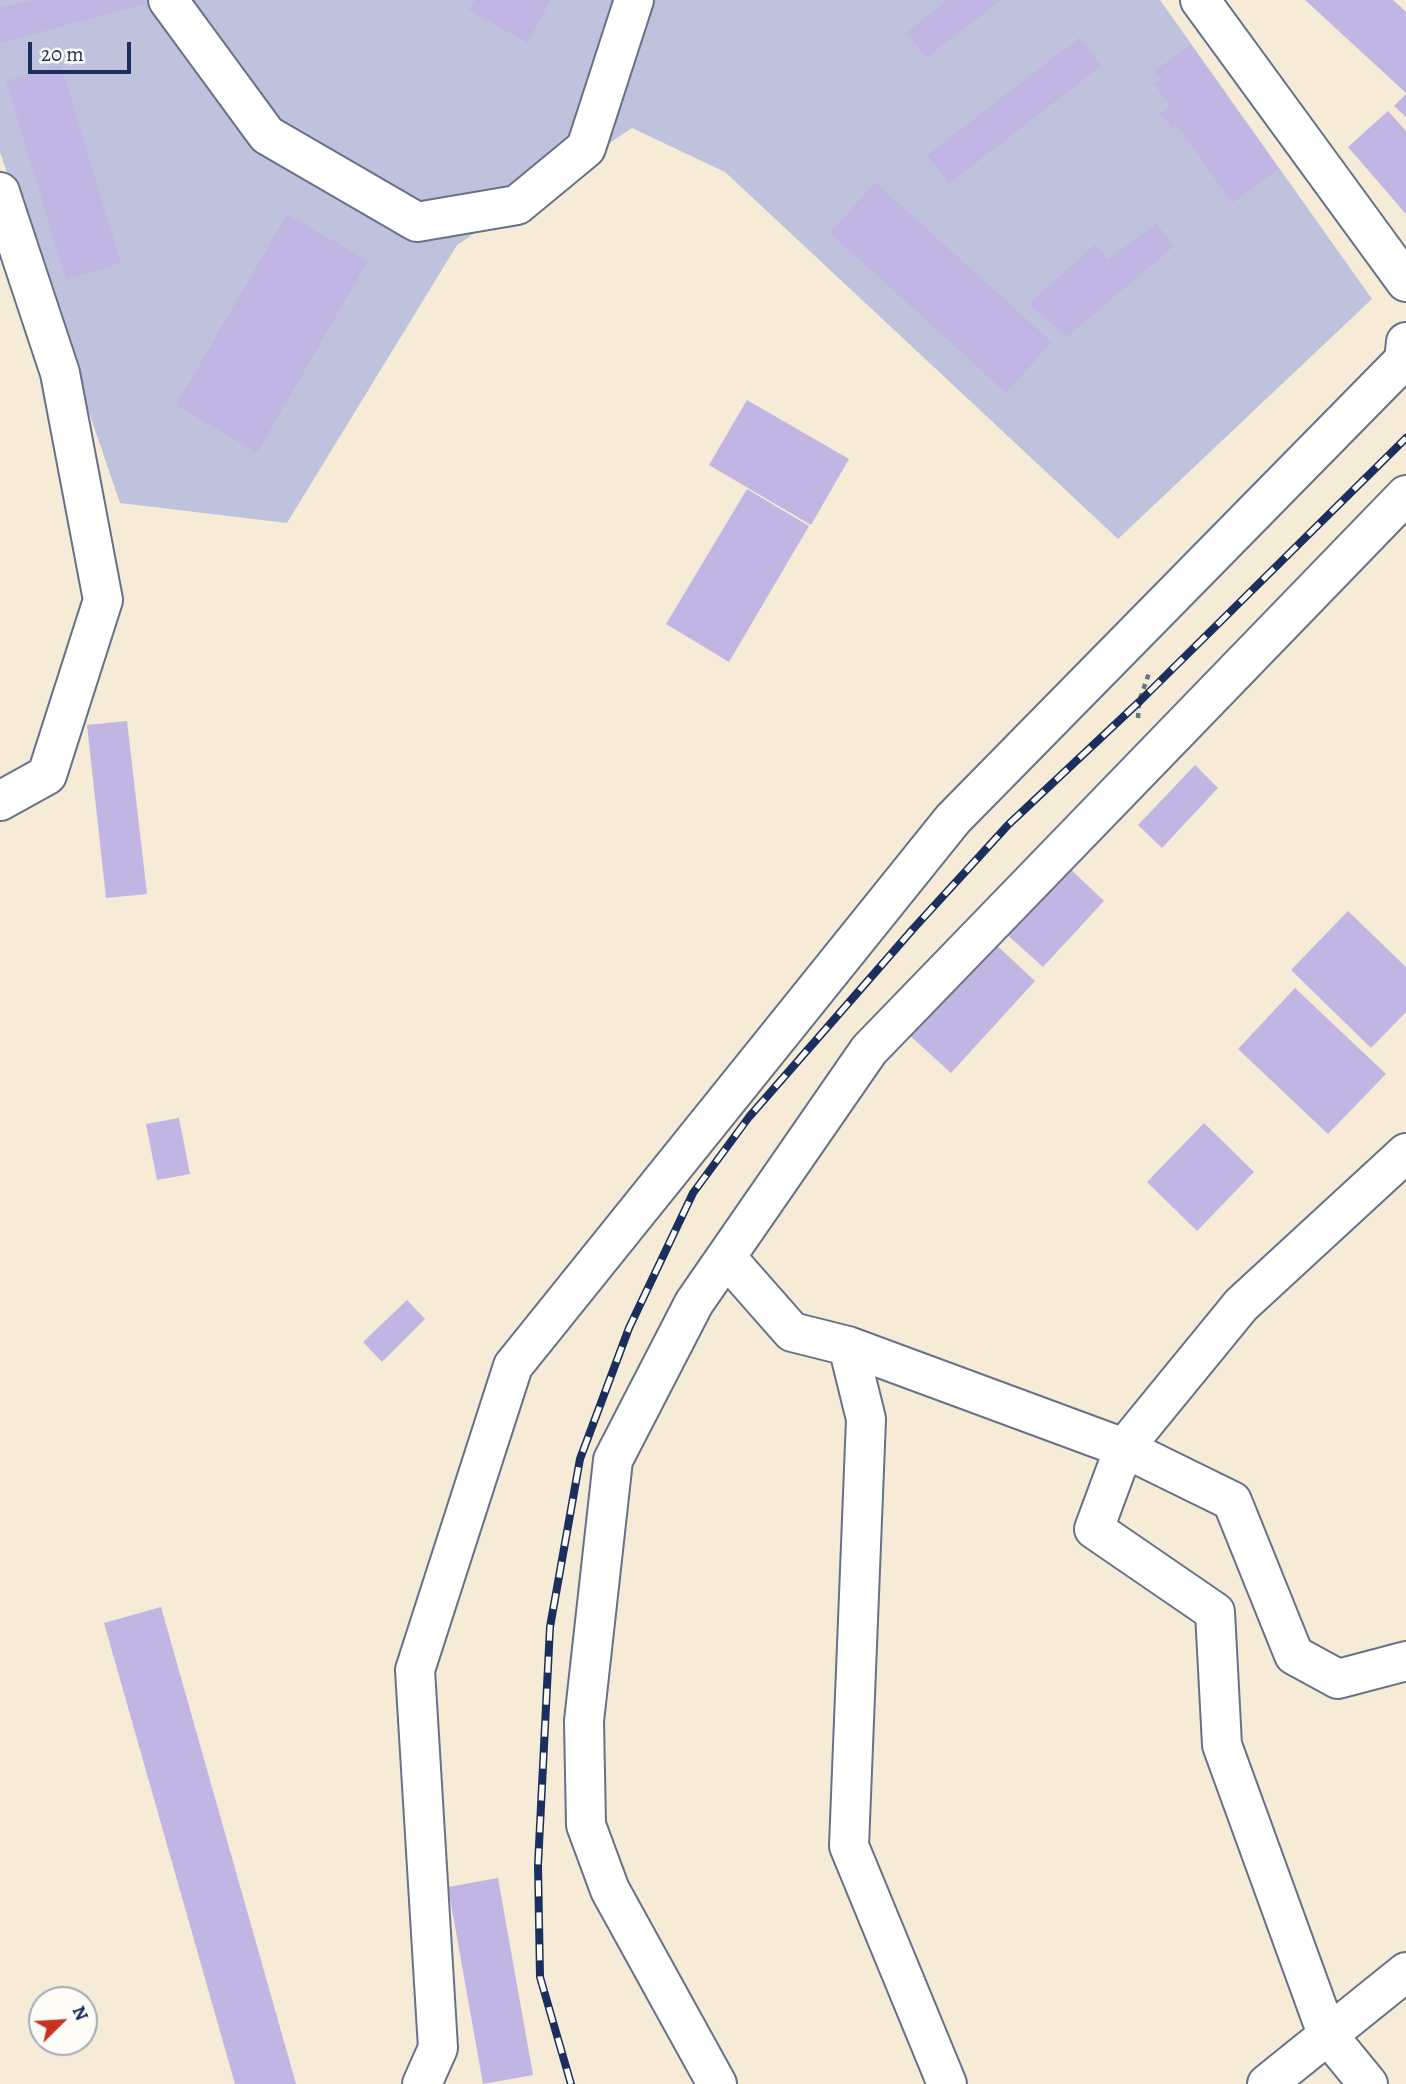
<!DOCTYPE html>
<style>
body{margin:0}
#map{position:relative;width:1406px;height:2084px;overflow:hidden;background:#f5ebd6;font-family:Alegreya,serif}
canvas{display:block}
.north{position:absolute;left:28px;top:1986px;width:70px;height:70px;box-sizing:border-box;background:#fdfcf7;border:2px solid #a3aaba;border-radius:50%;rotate:66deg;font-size:19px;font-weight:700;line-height:28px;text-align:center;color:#1b2f5e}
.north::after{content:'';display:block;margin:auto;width:24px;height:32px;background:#c8321e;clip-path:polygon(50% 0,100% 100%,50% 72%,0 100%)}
.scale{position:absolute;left:28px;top:42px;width:103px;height:32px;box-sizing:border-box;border:4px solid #1b2f5e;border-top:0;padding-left:9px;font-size:21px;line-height:24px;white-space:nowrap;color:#1b2f5e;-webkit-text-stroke:5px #fdfcf7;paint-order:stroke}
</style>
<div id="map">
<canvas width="1406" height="2084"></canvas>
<div class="north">N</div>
<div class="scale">20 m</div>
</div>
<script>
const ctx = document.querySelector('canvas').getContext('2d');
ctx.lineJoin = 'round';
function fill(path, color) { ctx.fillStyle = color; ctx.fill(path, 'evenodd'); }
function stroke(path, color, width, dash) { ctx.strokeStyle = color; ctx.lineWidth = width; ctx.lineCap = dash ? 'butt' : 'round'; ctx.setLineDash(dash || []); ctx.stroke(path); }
const industrial = new Path2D(`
 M0,0H1160L1372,299L1118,539L725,172L632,128L457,245L287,523L120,503L0,152Z`);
const building = new Path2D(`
 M32,0H144L145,4L0,43V8Z
 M475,0H551L527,43L469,10Z
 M947,0H1001L926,58L906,32Z
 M1305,0H1393L1406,12V93Z
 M1080,37L1101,66L949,184L927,155Z
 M1191,45L1279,169L1232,203L1177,126L1172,129L1160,113L1170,106L1154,84L1160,79L1154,71Z
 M61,65L121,263L66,280L6,81Z
 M1406,94V117L1394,106Z
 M1388,111L1406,131V214L1348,147Z
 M875,182L1052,342L1006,393L830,233Z
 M287,214L368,261L257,453L176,405Z
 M1157,223L1173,247L1067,337L1029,304L1095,244L1108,259Z
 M747,400L849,459L811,525L709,465Z
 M747,489L809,526L729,662L666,624Z
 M127,721L147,894L106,898L87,725Z
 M1195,765L1218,788L1162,848L1138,825Z
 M1066,865L1104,901L1043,967L1003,931Z
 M1348,911L1406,967V1012L1371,1048L1291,970Z
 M991,940L1035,981L951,1073L907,1033Z
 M1295,988L1386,1074L1328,1134L1238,1049Z
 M179,1118L190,1174L157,1180L146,1124Z
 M1204,1123L1254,1172L1197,1231L1147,1182Z
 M407,1300L425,1319L382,1362L363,1342Z
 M161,1607L296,2084H235L104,1623Z
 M498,1878L533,2075L483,2084L448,1887Z`);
const path = new Path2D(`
 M1138,718L1139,702L1149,673`);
const minor = new Path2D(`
 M168,0L267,135L417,222L517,205L586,148L634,0
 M1200,0L1406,282
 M0,192L60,373L103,600L47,775L0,801
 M726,1257L792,1332L848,1346L1124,1448L1232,1501L1294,1655L1338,1679L1406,1661
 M848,1346L866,1419L849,1846L947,2084
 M422,2084L438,2048L415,1670L513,1366L953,819L1404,360L1406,342
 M717,2084L610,1890L586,1825L584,1721L613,1460L694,1303L869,1050L1406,495
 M1267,2084L1406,1972
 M1368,2084L1327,2034L1222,1745L1215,1612L1094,1529L1124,1448L1241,1305L1406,1153`);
const rail = new Path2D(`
 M571,2084L540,1977L538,1865L550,1627L580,1459L629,1328L693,1193L749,1117L913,929L1008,825L1139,702L1406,438`);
fill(industrial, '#bfc2dd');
fill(building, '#c1b6e3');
stroke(minor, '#677188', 42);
stroke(path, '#677188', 4.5, [5, 5]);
stroke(minor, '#fff', 38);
stroke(rail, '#1b2f5e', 8);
stroke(rail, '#fdfcf7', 5, [16]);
</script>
